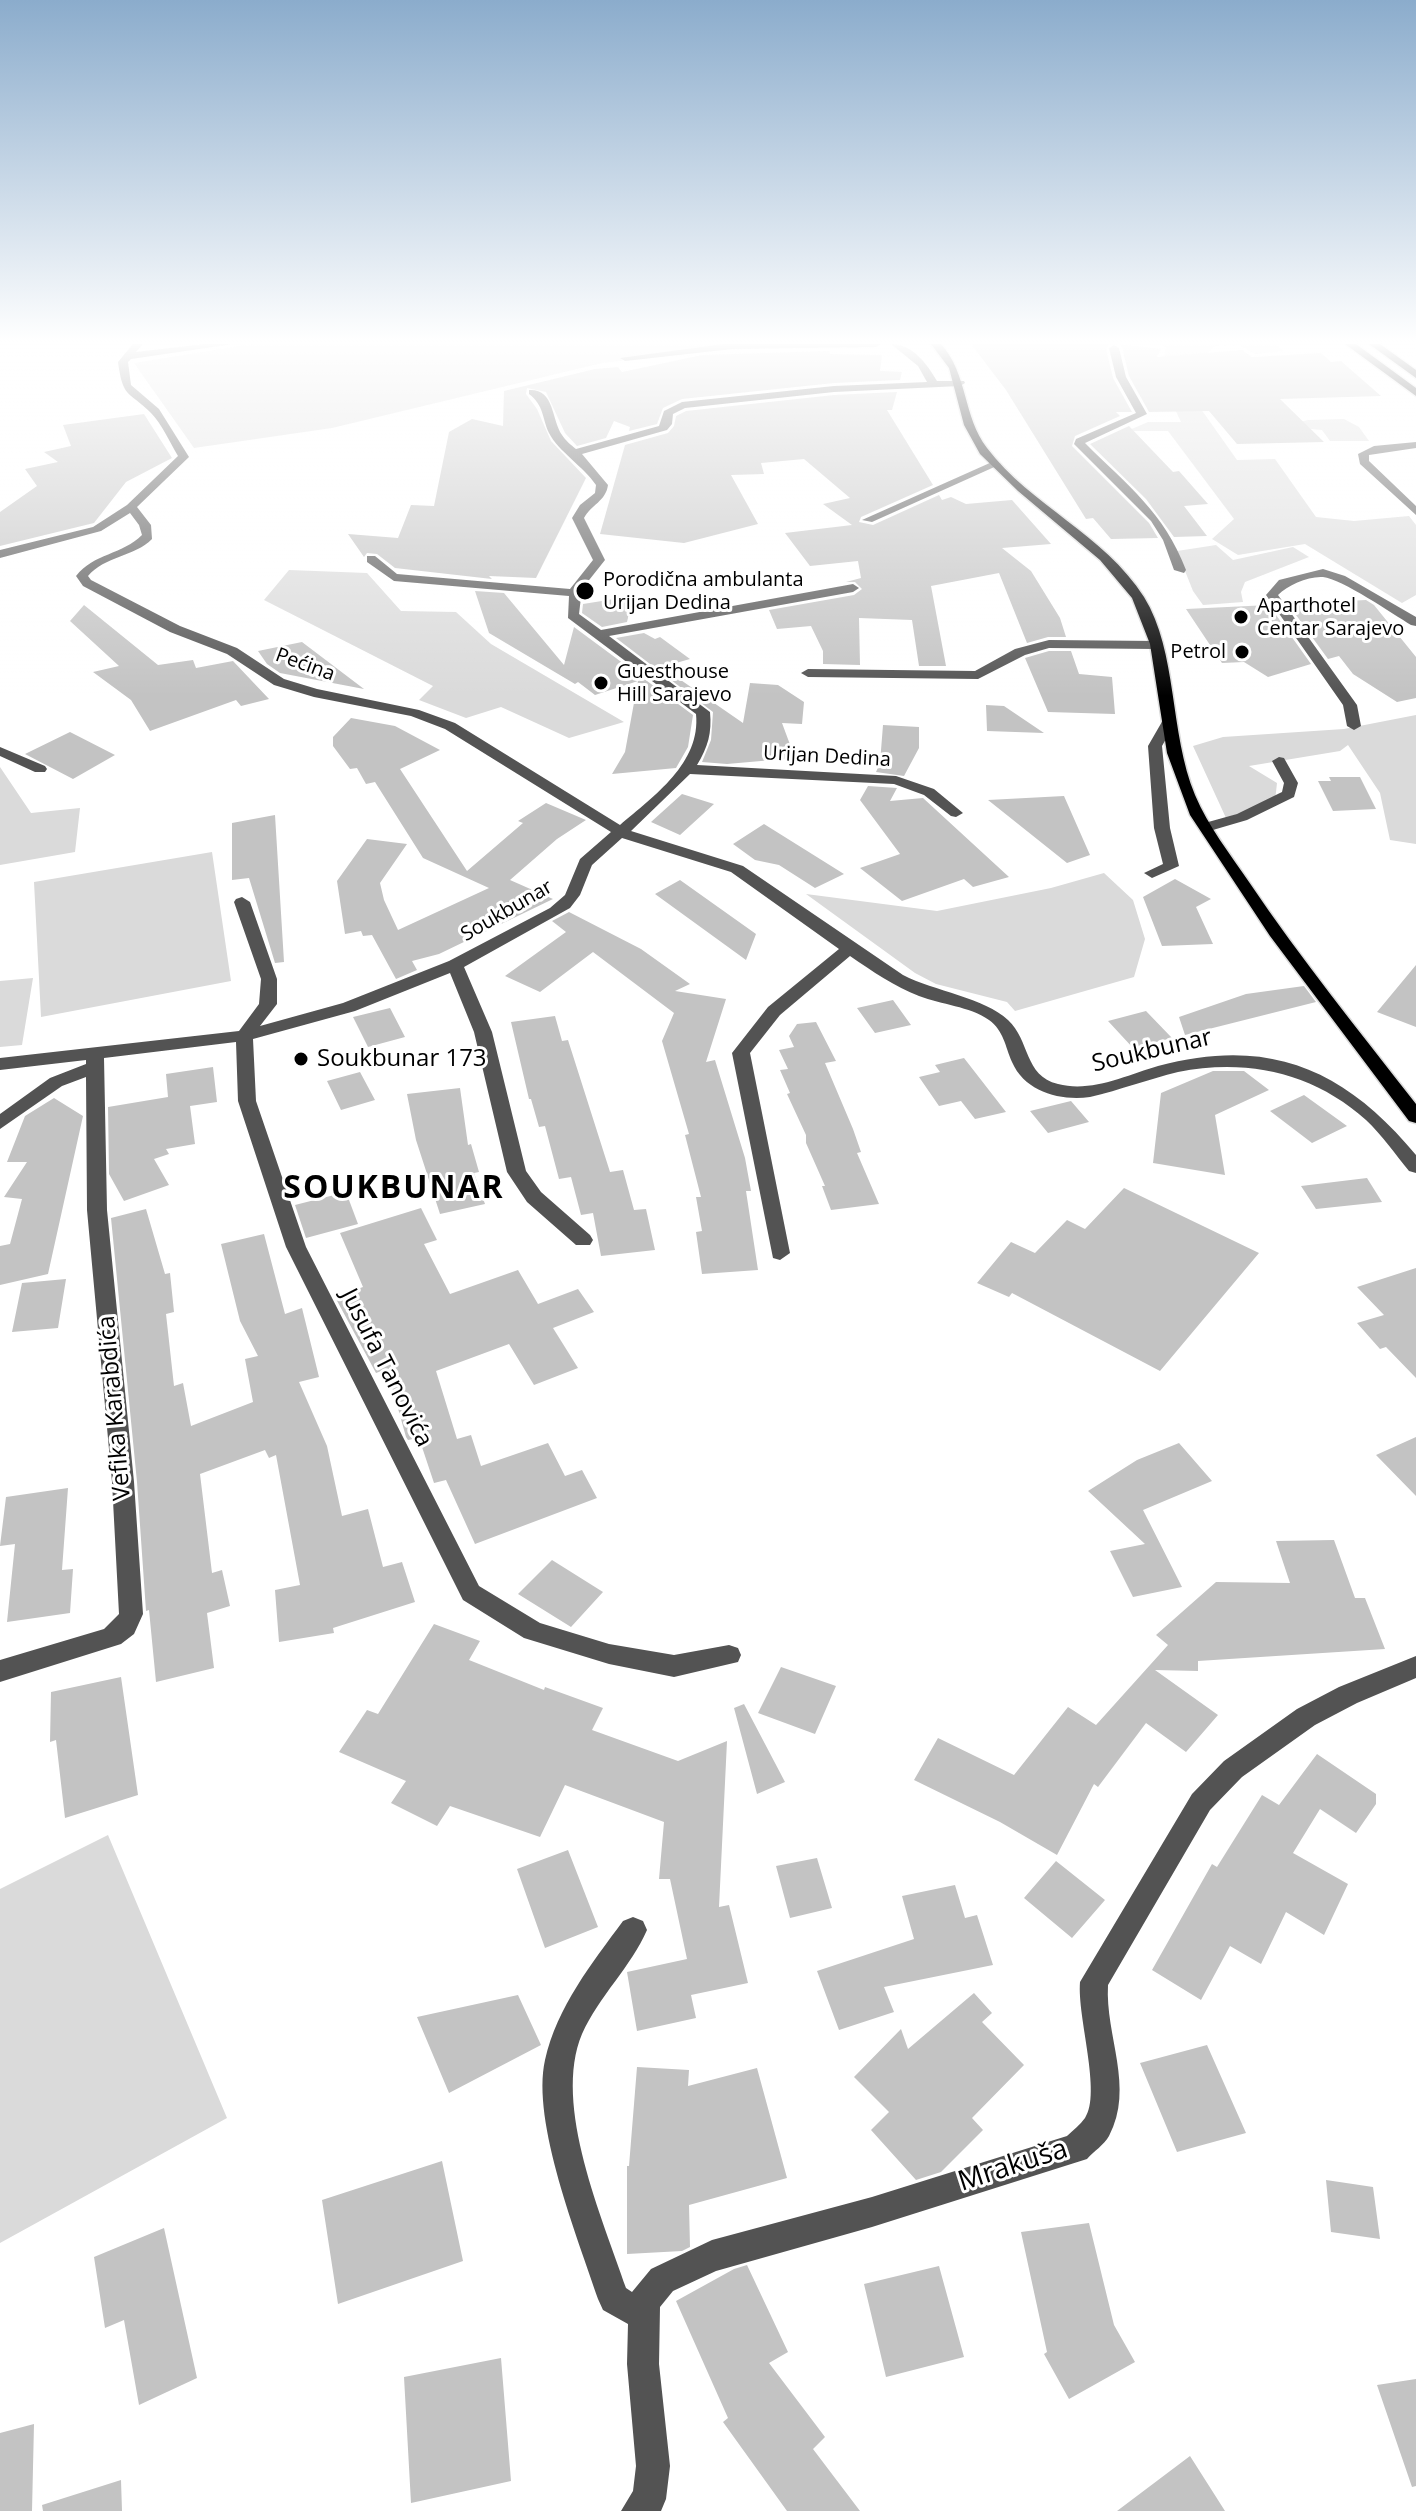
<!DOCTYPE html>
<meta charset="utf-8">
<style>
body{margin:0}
canvas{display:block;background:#fff}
</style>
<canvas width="1416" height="2511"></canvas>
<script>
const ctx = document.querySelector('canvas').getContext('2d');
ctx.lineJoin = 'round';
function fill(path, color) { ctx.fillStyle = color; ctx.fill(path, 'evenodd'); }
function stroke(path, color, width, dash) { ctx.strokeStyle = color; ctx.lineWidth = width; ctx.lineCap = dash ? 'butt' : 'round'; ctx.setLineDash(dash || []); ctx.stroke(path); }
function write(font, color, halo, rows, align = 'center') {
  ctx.font = font + ' "Open Sans",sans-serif'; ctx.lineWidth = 6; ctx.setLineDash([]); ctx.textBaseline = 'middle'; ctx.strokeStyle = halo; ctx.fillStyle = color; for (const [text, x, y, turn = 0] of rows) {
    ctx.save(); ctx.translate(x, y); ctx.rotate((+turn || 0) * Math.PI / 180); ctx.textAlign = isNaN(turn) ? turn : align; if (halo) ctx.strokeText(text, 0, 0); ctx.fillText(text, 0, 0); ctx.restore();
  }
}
const green = new Path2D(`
 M252,344H866L861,348L784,347L704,351L602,363L332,428L194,448L134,363Z
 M1161,344H1276L1283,351L1255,354L1239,345L1215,346L1207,353L1164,357L1166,348Z
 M1196,402L1237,460L1275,459L1316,517L1354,521L1409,516L1416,525V595L1402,603L1305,544L1238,555L1212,539L1234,519L1168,431H1127L1148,422H1181L1172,403Z
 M1344,419L1359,427L1369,441H1330L1322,430L1280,426L1308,420Z
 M1216,545L1233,560L1293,547L1309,557L1245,582L1241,592L1243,602L1203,605L1193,591L1177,551Z
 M289,570L367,573L401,611L456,612L491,644L624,722L569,738L501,707L466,718L419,700L433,686L264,600Z
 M1416,715V844L1390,840L1380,793L1348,745L1340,751L1249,766L1277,783L1275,801L1226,818L1193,746L1223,737L1344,729Z
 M0,767L31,813L80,808L75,852L0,865Z
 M212,852L231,981L41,1017L34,882Z
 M1104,873L1133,900L1145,939L1134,977L1015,1011L1007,1002L936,984L915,973L806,894L937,911L1051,888Z
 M33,978L22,1045L0,1047V981Z
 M108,1835L227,2118L0,2243V1889Z`);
const building = new Path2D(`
 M971,344H1110L1106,349L1113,378L1132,412H1116L1120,416L1075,436L1072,446L1149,523L1158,538L1111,539L1093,518L1086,519L1006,390Z
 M1118,344L1161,349L1157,357L1242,350L1252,357L1321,353L1331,362L1341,361L1381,396L1280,399L1324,442L1237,444L1209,411L1149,412L1129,376L1122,347Z
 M829,351L830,354L882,355L880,371L902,372L900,380L834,383L682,399L663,408L657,424L629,431L630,427L614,421L606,438L577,446L565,433L546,392L527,388L526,394L537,409L551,441L586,478L536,578L489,576L492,579L395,568L377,554L367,553L364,557L348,534L398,538L411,505L434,506L449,432L472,419L503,426L504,391L595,369L618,367L622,372L702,355Z
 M897,392L892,410H887L933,485L861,517L859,522L873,525L939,495L942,500L951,497L966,504L1012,500L1051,544L1002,548L1031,571L1060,618L1066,637H1048L1027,643L999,573L931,586L946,666H919L912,620L859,618L860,665L823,664V651L811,626L777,629L769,610L854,595L862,589L855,582H846L861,578L858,561L810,566L785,533L852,525L823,504L850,498L804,459L761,463L764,474L731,475L758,524L684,543L600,534L625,445L668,433L674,426L676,416L686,411L834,395Z
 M144,414L172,458L126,482L94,523L0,546V512L37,486L25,469L58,462L44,452L71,446L63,425Z
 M1129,426L1173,472L1179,471L1208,504L1184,506L1207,536L1174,537L1146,499L1090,444Z
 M475,591L504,593L564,665L574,627L693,715L688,747L676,768L612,774L625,752L638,681L595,695L578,682L575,684L489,633Z
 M633,596L627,622L602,627L582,613L583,604Z
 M1366,600L1374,605L1416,657V698L1397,702L1353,674L1339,656L1328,659L1288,604Z
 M84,605L158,665L193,660L196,668L233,661L269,699L241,706L236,700L150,731L131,700L93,672L119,666L70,621Z
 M1269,605L1311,664L1268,677L1244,662L1222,663L1186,609Z
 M644,633L655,639L660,637L690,659L662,667L743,723L750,683L778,685L804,702L802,724L782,723L795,758L727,764L702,762L711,740L713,712L616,638Z
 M302,642L364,689L280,673L267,664L258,651Z
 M1049,651H1071L1079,674L1112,677L1115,714L1048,712L1025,658Z
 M986,705L1004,706L1044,733L987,731Z
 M351,718L395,726L440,750L400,769L467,871L523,823L518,821L546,803L586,820L557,839L510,880L553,899L439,954L412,961L417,970L396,979L372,935L363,936L361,931L345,934L337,881L367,839L407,844L380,883L384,900L398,930L489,888L423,858L375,782L366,784L357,768L350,769L333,746V737Z
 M883,725L919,727V748L904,776L876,772L880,763Z
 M70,732L115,755L73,779L25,754Z
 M1329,777H1360L1376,809L1333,811L1318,781H1331Z
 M868,786L897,788L890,801L923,798L1009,877L973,887L964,879L902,901L860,868L900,854L860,800Z
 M682,794L714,804L680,835L651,822Z
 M1064,796L1090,855L1067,863L988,800Z
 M275,815L284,962L275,963L249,878L232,880V823Z
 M764,824L844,874L815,888L779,865L755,860L733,844Z
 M1175,879L1211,899L1196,907L1213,944L1162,946L1143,897Z
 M680,880L756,934L746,960L655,894Z
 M569,912L641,949L690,984L675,991L726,999L706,1062L715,1060L745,1158L751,1191H746L758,1270L702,1274L696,1232L702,1231L696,1197H701L685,1135L689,1134L662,1041L674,1013L593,952L540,992L505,976L566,932L552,921Z
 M1416,965V1027L1377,1012Z
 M1304,986L1316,1002L1185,1035L1179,1017L1246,994Z
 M893,1000L911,1025L875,1033L857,1008Z
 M390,1008L405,1037L368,1047L353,1017Z
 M1146,1011L1172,1038L1133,1048L1108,1021Z
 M555,1016L562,1041L568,1040L610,1172L623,1170L634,1210L646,1209L655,1250L601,1256L593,1213L581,1215L571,1177L559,1179L545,1126L539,1127L531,1099H529L511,1022Z
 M816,1022L836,1061L825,1063L853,1129L861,1152L857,1153L879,1204L831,1210L822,1186H825L806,1143V1135L787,1094L790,1093L780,1070L788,1069L779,1050L794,1047L789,1036L797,1024Z
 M964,1058L1006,1112L975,1119L961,1101L939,1106L919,1077L940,1072L935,1065Z
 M213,1067L217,1102L190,1106L195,1144L166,1149L169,1154L154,1159L169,1185L124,1201L109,1174L108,1107L168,1097L166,1074Z
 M1213,1071H1244L1269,1090L1215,1115L1225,1175L1153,1163L1161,1093Z
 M360,1072L375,1100L341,1110L327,1081Z
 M460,1088L468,1145L471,1144L479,1172L474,1173L485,1204L440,1214L416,1140L407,1094Z
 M1304,1095L1347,1126L1312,1143L1270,1111Z
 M54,1098L83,1116L48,1274L0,1285V1246L10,1244L22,1199L4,1197L27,1162H7L25,1116Z
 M1071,1101L1089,1122L1048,1133L1030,1111Z
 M1367,1178L1382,1202L1316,1209L1301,1186Z
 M1124,1188L1259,1253L1160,1371L1012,1293L1009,1297L977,1283L1011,1242L1035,1253L1067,1220L1085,1229Z
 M346,1192L358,1224L306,1238L295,1205Z
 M421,1208L437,1240L424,1244L450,1294L518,1270L538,1304L578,1289L594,1312L553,1328L578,1368L534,1385L509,1344L436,1371L457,1439L471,1435L481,1466L548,1443L565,1476L582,1470L597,1498L475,1544L446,1480L434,1483L419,1438L408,1440L406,1437L387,1369L376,1373L335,1297L363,1287L340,1233Z
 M146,1209L165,1274L170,1273L174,1312L166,1314L174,1386L183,1383L191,1426L253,1402L245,1359L258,1356L240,1321L221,1244L264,1234L285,1314L302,1308L319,1377L299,1382L327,1446L342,1516L368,1509L383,1567L402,1562L415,1602L333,1628L334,1633L279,1642L275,1590L300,1585L276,1455L269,1458L265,1450L200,1474L212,1573L222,1570L230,1606L207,1613L214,1668L156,1682L149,1610L146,1611L137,1482L111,1218Z
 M1416,1268V1378L1386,1347L1380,1349L1357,1323L1384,1315L1357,1287Z
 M66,1279L58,1328L12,1332L22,1283Z
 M1416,1437V1496L1376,1455Z
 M1179,1443L1212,1481L1143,1510L1182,1587L1133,1597L1110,1551L1145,1544L1088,1491L1137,1460Z
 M68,1488L62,1570L73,1569L70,1613L7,1622L15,1544L0,1546L6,1497Z
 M1334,1540L1355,1598H1365L1385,1649L1198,1661V1671L1155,1670L1218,1715L1186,1752L1146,1723L1098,1787L1094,1784L1057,1855L1000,1822L914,1780L938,1738L1014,1775L1068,1707L1096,1725L1168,1645L1156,1635L1216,1582L1290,1583L1276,1541Z
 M552,1560L603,1592L571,1627L518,1594Z
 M434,1624L480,1641L469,1660L544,1690L545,1687L603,1708L592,1730L678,1761L727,1741L719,1907L729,1905L748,1983L691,1995L696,2018L637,2031L627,1972L687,1959L670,1879H659L664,1822L565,1785L540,1837L450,1806L437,1826L391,1803L406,1781L339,1752L367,1710L378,1714Z
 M781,1667L836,1686L815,1734L758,1713Z
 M121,1677L138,1795L65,1818L56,1740L50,1742L51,1692Z
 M744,1704L785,1782L757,1794L734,1708Z
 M1317,1754L1376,1794V1804L1356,1833L1320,1809L1293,1853L1348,1884L1324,1935L1286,1912L1261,1964L1230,1946L1201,2000L1152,1970L1212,1864L1217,1867L1262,1795L1279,1805Z
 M568,1850L598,1927L545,1948L517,1869Z
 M817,1858L832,1908L790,1918L776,1866Z
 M1056,1861L1105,1900L1072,1938L1024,1898Z
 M955,1885L965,1918L977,1915L993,1965L884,1987L894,2012L839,2030L817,1971L914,1939L902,1896Z
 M974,1993L992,2013L982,2022L1024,2065L972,2118L983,2130L941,2172L916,2180L871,2130L889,2112L854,2077L901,2029L908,2049Z
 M518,1995L541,2045L449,2093L417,2017Z
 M1207,2045L1246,2133L1177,2152L1140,2063Z
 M637,2067L689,2070L688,2086L757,2068L787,2178L689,2205L690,2247L682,2251L627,2254V2166H629Z
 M442,2161L463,2261L338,2304L322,2200Z
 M1326,2180L1373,2187L1380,2239L1331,2232Z
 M1089,2223L1114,2325L1135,2362L1069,2399L1044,2354L1047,2352L1021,2232Z
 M164,2228L197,2378L139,2405L124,2320L105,2328L94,2257Z
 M747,2265L788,2352L769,2363L825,2437L813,2449L860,2511H787L723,2422L728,2418L676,2301L734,2269Z
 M939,2266L964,2357L886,2377L864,2284Z
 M501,2358L511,2481L411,2503L404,2377Z
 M1416,2379V2486L1412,2487L1377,2385Z
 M34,2424L32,2511H0V2433Z
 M1190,2456L1225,2511H1117Z
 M121,2480L122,2511H43L42,2505Z`);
const minor = new Path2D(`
 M133,344H143L136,352L204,344H233L131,359L128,362L131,385L159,409L189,457L137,507L151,525L152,539C134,557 105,556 88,576L91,580L180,626L237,648L284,679L317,689L419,710L455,723L620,825C654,796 701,763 696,714L568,618L569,596L394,581L367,562V556H375L397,574L570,589L593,560L572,518L580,505L595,493L596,485C584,467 558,451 549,433C542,418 544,405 529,394V390C555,389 551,419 562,435C565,440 571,445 576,449L659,426L664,411L682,402L834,386L927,382L918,366L891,344C913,344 927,364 937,381H964L965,383L960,386L834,392L685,408L673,414L672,424L667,430L582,454L608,485C606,501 591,505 584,518L605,560L582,589L579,614L601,630L853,584L859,588L853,592L609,636L710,712C712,733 708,747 697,765L896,776L934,789L963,813L956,817L951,816L924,795L894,784L690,774L631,831L743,866L903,975C934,991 985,998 1008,1020C1030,1040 1024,1076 1058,1084C1091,1093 1127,1075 1158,1066C1269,1036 1345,1069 1416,1155V1173L1409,1171C1395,1154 1382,1135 1366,1120C1314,1073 1247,1058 1178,1072C1149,1079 1120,1090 1090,1097C1060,1101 1025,1092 1012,1062C1005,1046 1004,1031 989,1020C969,1006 942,1005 919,996C895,987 872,971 850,956L780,1015L750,1053L790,1253L780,1260L773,1258L732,1053L768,1007L839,949L731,872L622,838L592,865L580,895L570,908L464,967L492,1032L526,1171L541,1192L590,1235L593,1240L590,1245H576L527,1202L507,1172L474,1032L450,973L355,1011L253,1039L256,1101L306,1247L479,1586L540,1623L609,1644L674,1655L729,1645L738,1648L741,1655L738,1662L674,1677L609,1664L524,1638L463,1600L286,1247L238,1101L236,1042L104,1058L107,1210L134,1482L143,1614L134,1634L121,1644L0,1682V1660L104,1629L119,1614L112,1482L87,1210L86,1077L62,1086L0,1129V1114L50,1078L86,1064V1060L0,1070V1058L239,1031L259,1004L261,979L234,902L236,899L242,897L250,902L277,979V1004L260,1026L343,1003L449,961L550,908L565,895L580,859L611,832L445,729L411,716L314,697L274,685L227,654L170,632L83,586L76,576C94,553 122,555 142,535L139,525L130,513L101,531L0,558V550L93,527L127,505L178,456C170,443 162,424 151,413C128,390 123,399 118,362Z
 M724,344H881L876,347L732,349L625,361L620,358Z
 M1114,345L1119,348L1126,377L1147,414L1085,443C1128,486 1164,512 1186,570L1184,573L1174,570L1163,540L1151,521L1074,444L1076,439L1136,413L1116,377L1109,348Z
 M1416,442V448L1369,455V461L1416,506V515L1360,464L1358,454L1374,446Z
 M992,462L1001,464L872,522L862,520Z
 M1323,569L1345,576L1416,617V626L1411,625C1393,614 1342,579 1323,577C1308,576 1288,585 1278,595L1357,705L1361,726L1354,730L1347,726L1343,705L1266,595L1279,580Z
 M1049,640L1156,641L1163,645L1156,649L1049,648L1025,655L978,679L808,677L801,673L808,669L975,671L1015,649Z
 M1168,719L1175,723L1162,746L1170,828L1179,866L1152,878L1144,873L1163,864L1154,828L1148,746L1163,720Z
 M0,747L45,766L47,769L45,772H35L0,756Z
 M1279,757L1284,758L1298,783L1294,797L1247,820L1206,832L1201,830V824L1237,814L1282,792L1284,783L1272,761Z
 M1416,1656V1678L1357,1703L1315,1725L1242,1777L1210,1810L1108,1985C1105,2036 1135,2087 1109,2136C1104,2145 1094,2151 1087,2159L872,2227L716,2271L673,2291L660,2307L659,2364L670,2466L666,2499L661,2511H621L633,2491L636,2466L627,2364L628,2324L603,2310L598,2299C578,2238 531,2122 545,2060C557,2007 592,1963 623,1921L633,1917L643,1921L647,1930C631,1967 599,1996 582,2034C552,2105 603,2219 626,2288L632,2292L651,2269L712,2240L872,2197L1067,2136C1073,2130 1080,2125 1085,2118C1102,2093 1077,2017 1080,1982L1192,1794L1224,1761L1297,1709L1339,1687Z`);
const major = new Path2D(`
 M931,344H941C968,374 963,417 987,448C1031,506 1104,534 1144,597C1178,652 1169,732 1195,795C1208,826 1230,854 1249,882C1301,959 1359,1031 1416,1104V1123L1409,1121L1270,936L1190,815L1167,753L1150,644L1132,598L1100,560L1018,491L980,454L964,425L949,368Z
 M1345,344H1356L1416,388V396Z
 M1369,344H1380L1416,370V378Z`);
const markers = [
 [585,591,10,"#000"],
 [1241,617,8,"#000"],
 [1242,652,8,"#000"],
 [601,683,8,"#000"],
 [301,1059,8,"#000"]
];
const farPoinames = [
 ["Porodična ambulanta",603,580],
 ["Urijan Dedina",603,603],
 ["Aparthotel",1257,606],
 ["Centar Sarajevo",1257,629],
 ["Petrol",1226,652,"right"],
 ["Guesthouse",617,672],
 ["Hill Sarajevo",617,695]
];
const farStreetnames = [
 ["Pećina",305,665,20],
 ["Urijan Dedina",827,757,3],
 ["Soukbunar",507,911,-30]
];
const streetNames = [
 ["Soukbunar",1152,1051,-13],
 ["Jusufa Tanovića",386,1368,63],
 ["Vefika Karabdića",115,1408,-95]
];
const poiNames = [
 ["Soukbunar 173",317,1059]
];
const nearStreetnames = [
 ["Mrakuša",1013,2166,-18]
];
const districtNames = [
 ["SOUKBUNAR",394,1189]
];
fill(green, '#dadada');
fill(building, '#c3c3c3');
stroke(major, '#dbdbdb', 3);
fill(minor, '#535353');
fill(major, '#000');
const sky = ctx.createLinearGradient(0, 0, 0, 696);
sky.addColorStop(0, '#8baccc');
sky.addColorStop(0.49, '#fff');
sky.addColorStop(1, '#ffffff00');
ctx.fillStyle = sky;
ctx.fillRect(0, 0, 1416, 696);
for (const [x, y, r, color] of markers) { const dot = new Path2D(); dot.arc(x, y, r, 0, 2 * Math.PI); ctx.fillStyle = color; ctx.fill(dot); stroke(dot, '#fff', 3); }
write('20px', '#000', '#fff', farPoinames, 'left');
write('20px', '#000', '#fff', farStreetnames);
write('24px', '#000', '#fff', streetNames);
write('24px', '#000', '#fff', poiNames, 'left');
write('28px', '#000', '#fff', nearStreetnames);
ctx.letterSpacing = '2px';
write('bold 32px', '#000', '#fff', districtNames);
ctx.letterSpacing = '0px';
</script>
